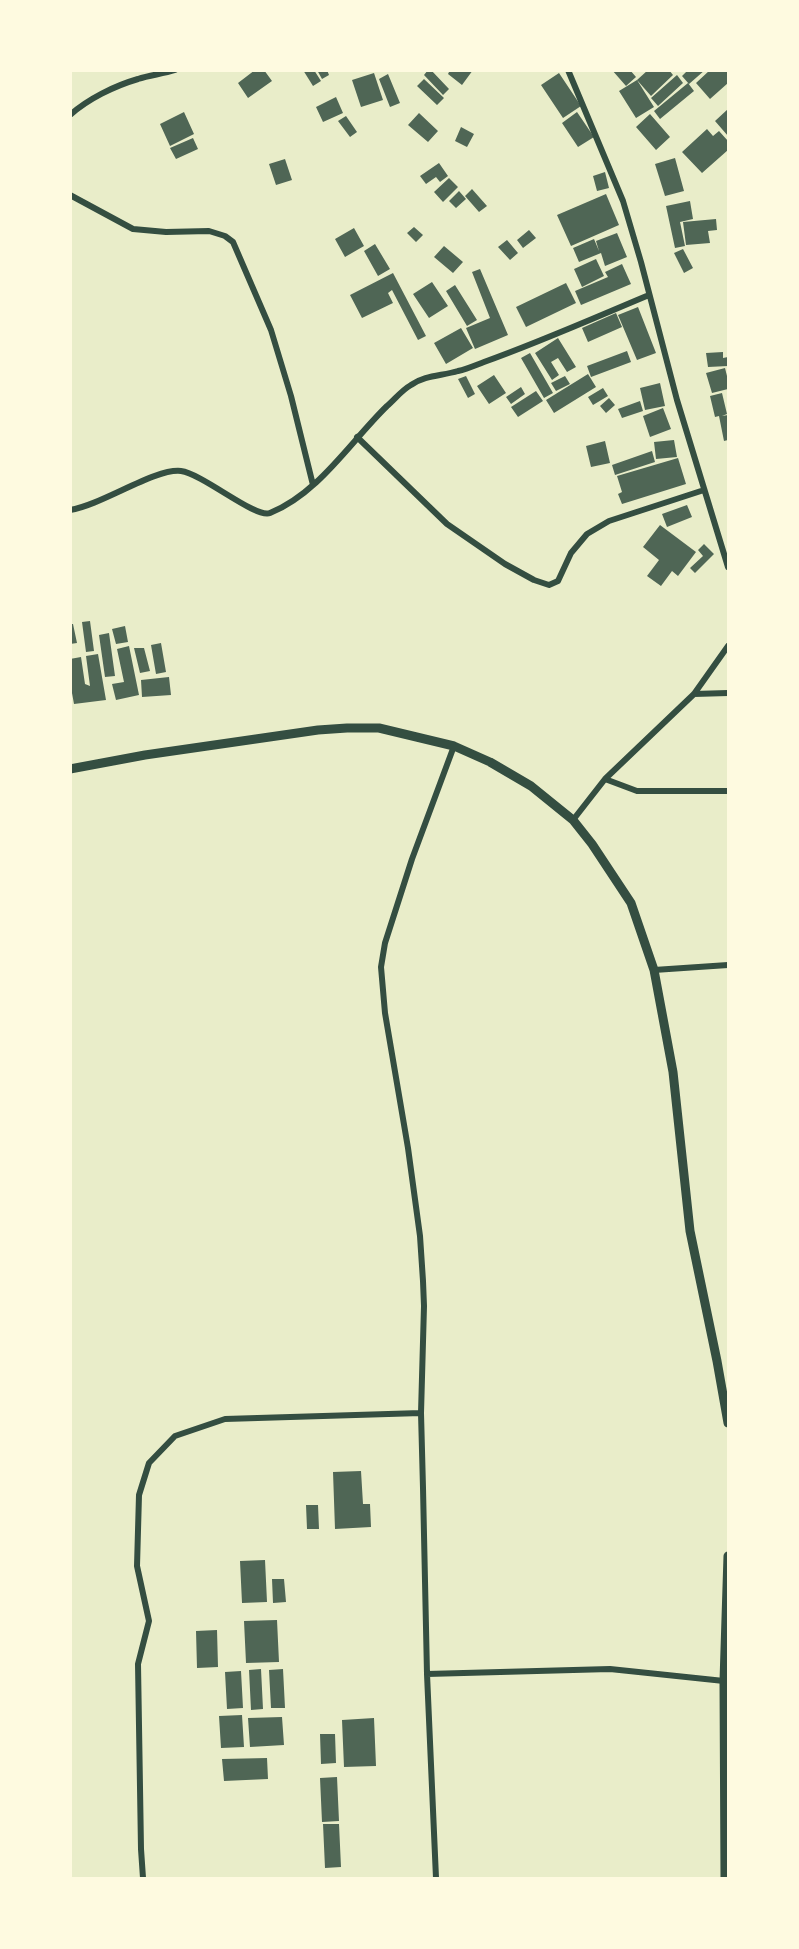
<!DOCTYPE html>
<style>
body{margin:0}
#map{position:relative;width:799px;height:1949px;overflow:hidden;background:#e9edc9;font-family:Lato,sans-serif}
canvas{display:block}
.frame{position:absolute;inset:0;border:72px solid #fefae0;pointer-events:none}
</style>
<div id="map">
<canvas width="799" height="1949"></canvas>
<div class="frame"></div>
</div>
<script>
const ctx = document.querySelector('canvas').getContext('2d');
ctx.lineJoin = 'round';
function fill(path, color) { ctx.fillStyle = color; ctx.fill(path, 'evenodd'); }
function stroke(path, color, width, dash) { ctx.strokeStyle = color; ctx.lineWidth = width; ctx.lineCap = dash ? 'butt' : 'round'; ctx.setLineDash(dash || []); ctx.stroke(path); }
const building = new Path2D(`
 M255,70H264L272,81L248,98L238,83Z
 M303,70H314L321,81L313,86Z
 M317,70H327L329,75L322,79Z
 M428,70H431L449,89L443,95L424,75Z
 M450,70H473L462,85L448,74Z
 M612,70H630L636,77L626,86Z
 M648,70H669L673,75L651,96L637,80Z
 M688,70H705L689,84L682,76Z
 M710,70H728V83L710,99L696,83Z
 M374,73L383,100L361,107L352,80Z
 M559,73L581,106L563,118L541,85Z
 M388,74L400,103L390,107L379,79Z
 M677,75L683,83L658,106L651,98Z
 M424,79L444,98L437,105L417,86Z
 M637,80L654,107L636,118L619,91Z
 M688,83L694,91L660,119L654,111Z
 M336,97L343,113L323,122L316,107Z
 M728,109V136L715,121Z
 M184,112L194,134L170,146L160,124Z
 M577,112L594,137L578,147L562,123Z
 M419,113L438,131L428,142L408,125Z
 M650,114L670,137L656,150L636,127Z
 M346,116L357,132L350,137L338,121Z
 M461,127L474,134L467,147L455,141Z
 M707,129L713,136L719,131L728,141V150L702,173L682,152Z
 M193,138L198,149L176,159L170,148Z
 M675,158L684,191L665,196L655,164Z
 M285,159L292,180L276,185L269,164Z
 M439,163L448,176L440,182L436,177L426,184L420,176Z
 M605,172L609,188L597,191L593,176Z
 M449,178L458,187L443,202L434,192Z
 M472,189L487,206L479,212L465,196Z
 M459,191L466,199L456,208L449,201Z
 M606,194L619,225L571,246L557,215Z
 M690,201L693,219L680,222L685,246L675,248L666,206Z
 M716,219L717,230L708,231L710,243L686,245L683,222Z
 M414,227L423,235L416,242L407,233Z
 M354,228L364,246L345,257L335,239Z
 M529,230L536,238L523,248L517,240Z
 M617,233L627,257L605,266L601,253L579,262L573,248L594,239L599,251L596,241Z
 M507,240L518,253L510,260L498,247Z
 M375,244L390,269L378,276L364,251Z
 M444,246L463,262L453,273L434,257Z
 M683,249L693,268L684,273L674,253Z
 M596,259L604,276L582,287L574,269Z
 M622,264L631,284L581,305L575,291L608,277L605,272Z
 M480,269L508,335L475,349L466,328L490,318L472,272Z
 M393,273L426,336L418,340L392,290L388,293L393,303L362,318L350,295Z
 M432,282L448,306L429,318L413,294Z
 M566,283L576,303L526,327L516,307Z
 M455,285L477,320L467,326L446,291Z
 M638,307L656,353L637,360L618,315Z
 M616,313L622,327L588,342L582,328Z
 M461,328L473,348L446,364L434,343Z
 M558,338L576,367L567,372L558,358L551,362L559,375L552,380L535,353Z
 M627,351L631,362L591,377L587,366Z
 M723,352V358L728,357V366L708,367L706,353Z
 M530,353L553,393L544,398L521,358Z
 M725,368L728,380V389L712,393L706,373Z
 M588,374L596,387L554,413L546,400Z
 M494,375L506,393L489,404L477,386Z
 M466,376L475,394L468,398L458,379Z
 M565,376L570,384L556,391L551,383Z
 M660,383L665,406L645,410L640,388Z
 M521,387L525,394L511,404L506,397Z
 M603,388L608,396L593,405L588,397Z
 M536,391L543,401L518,417L511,407Z
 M722,393L727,414L722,416L728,415V440L724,441L719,416L715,417L710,396Z
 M609,398L615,405L606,413L600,406Z
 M640,401L643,411L622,418L618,409Z
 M663,408L671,429L650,437L643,416Z
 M674,440L677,457L656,459L654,442Z
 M605,441L610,463L591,467L586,446Z
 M652,451L655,462L615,475L612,465Z
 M678,458L686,484L622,504L618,494L622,492L617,476Z
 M687,505L692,517L667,527L662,514Z
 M660,525L696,552L678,576L672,571L661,586L647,576L659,560L643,547Z
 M704,544L714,554L695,573L690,568L703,556L698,550Z
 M90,621L94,651L86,652L82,622Z
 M70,624H73L77,643L70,644Z
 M125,626L128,642L116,644L112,629Z
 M109,633L115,676L105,677L99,635Z
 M161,643L166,672L156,674L151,645Z
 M129,646L139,695L116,700L112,684L124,682L117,649Z
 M134,648H144L150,671L140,673Z
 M98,654L106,700L74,704L70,682V659L81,657L85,684L90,686L86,656Z
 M169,677L171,695L142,697L141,680Z
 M361,1471L363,1504H370L371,1527L335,1529L333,1472Z
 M306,1505H318L319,1529H307Z
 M265,1560L267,1602L242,1603L240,1561Z
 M272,1579H284L286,1602L273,1603Z
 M277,1620L279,1662L246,1663L244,1621Z
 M217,1630L218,1667L197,1668L196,1631Z
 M261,1669L263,1709L251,1710L249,1670Z
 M283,1669L285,1708H271L269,1670Z
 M241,1671L243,1708L227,1709L225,1672Z
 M242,1715L244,1747L221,1748L219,1716Z
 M282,1717L284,1745L250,1747L248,1718Z
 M374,1718L376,1766L344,1767L342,1720Z
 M320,1734H335L336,1763L321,1764Z
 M267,1758L268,1779L224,1781L222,1759Z
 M337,1777L339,1821L322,1822L320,1778Z
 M323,1824H339L341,1867L325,1868Z`);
const minor = new Path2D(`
 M568,70L623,201L641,262L677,400L728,567
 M70,115C88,99 114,86 138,79C150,75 163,74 175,70
 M70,195L133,229L166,232L209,231L225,236L233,242L271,330L291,396L313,485
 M357,437L447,524L505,564L534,580L549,585L558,581L571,553L587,534L609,521L704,490
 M70,510C102,505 155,468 181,471C203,474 256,519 270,513C319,493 350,442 387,406C395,399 402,390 411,385C425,375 442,376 458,371C467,369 476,365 484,362C540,342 594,318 649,295
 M694,694L728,693
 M605,779L637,791H728
 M573,820L605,779L694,694L728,646
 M654,970L728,965
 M427,1674L610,1669L724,1681
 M143,1878L141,1849L138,1664L149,1621L137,1566L139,1495L149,1463L175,1436L225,1419L421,1413
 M436,1878L427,1674L423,1488L421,1413L424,1306L423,1281L420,1236L408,1148L385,1013L381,967L385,943L412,859L454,746`);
const secondary = new Path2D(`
 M70,769L145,755L318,730L347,728H379L454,746L490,762L531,786L573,820L592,844L631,903L654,970L673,1072L690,1231L717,1361L728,1423
 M725,1878L724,1681L728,1556`);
fill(building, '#4f6655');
stroke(minor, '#344e41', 6);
stroke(secondary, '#344e41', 9);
</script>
